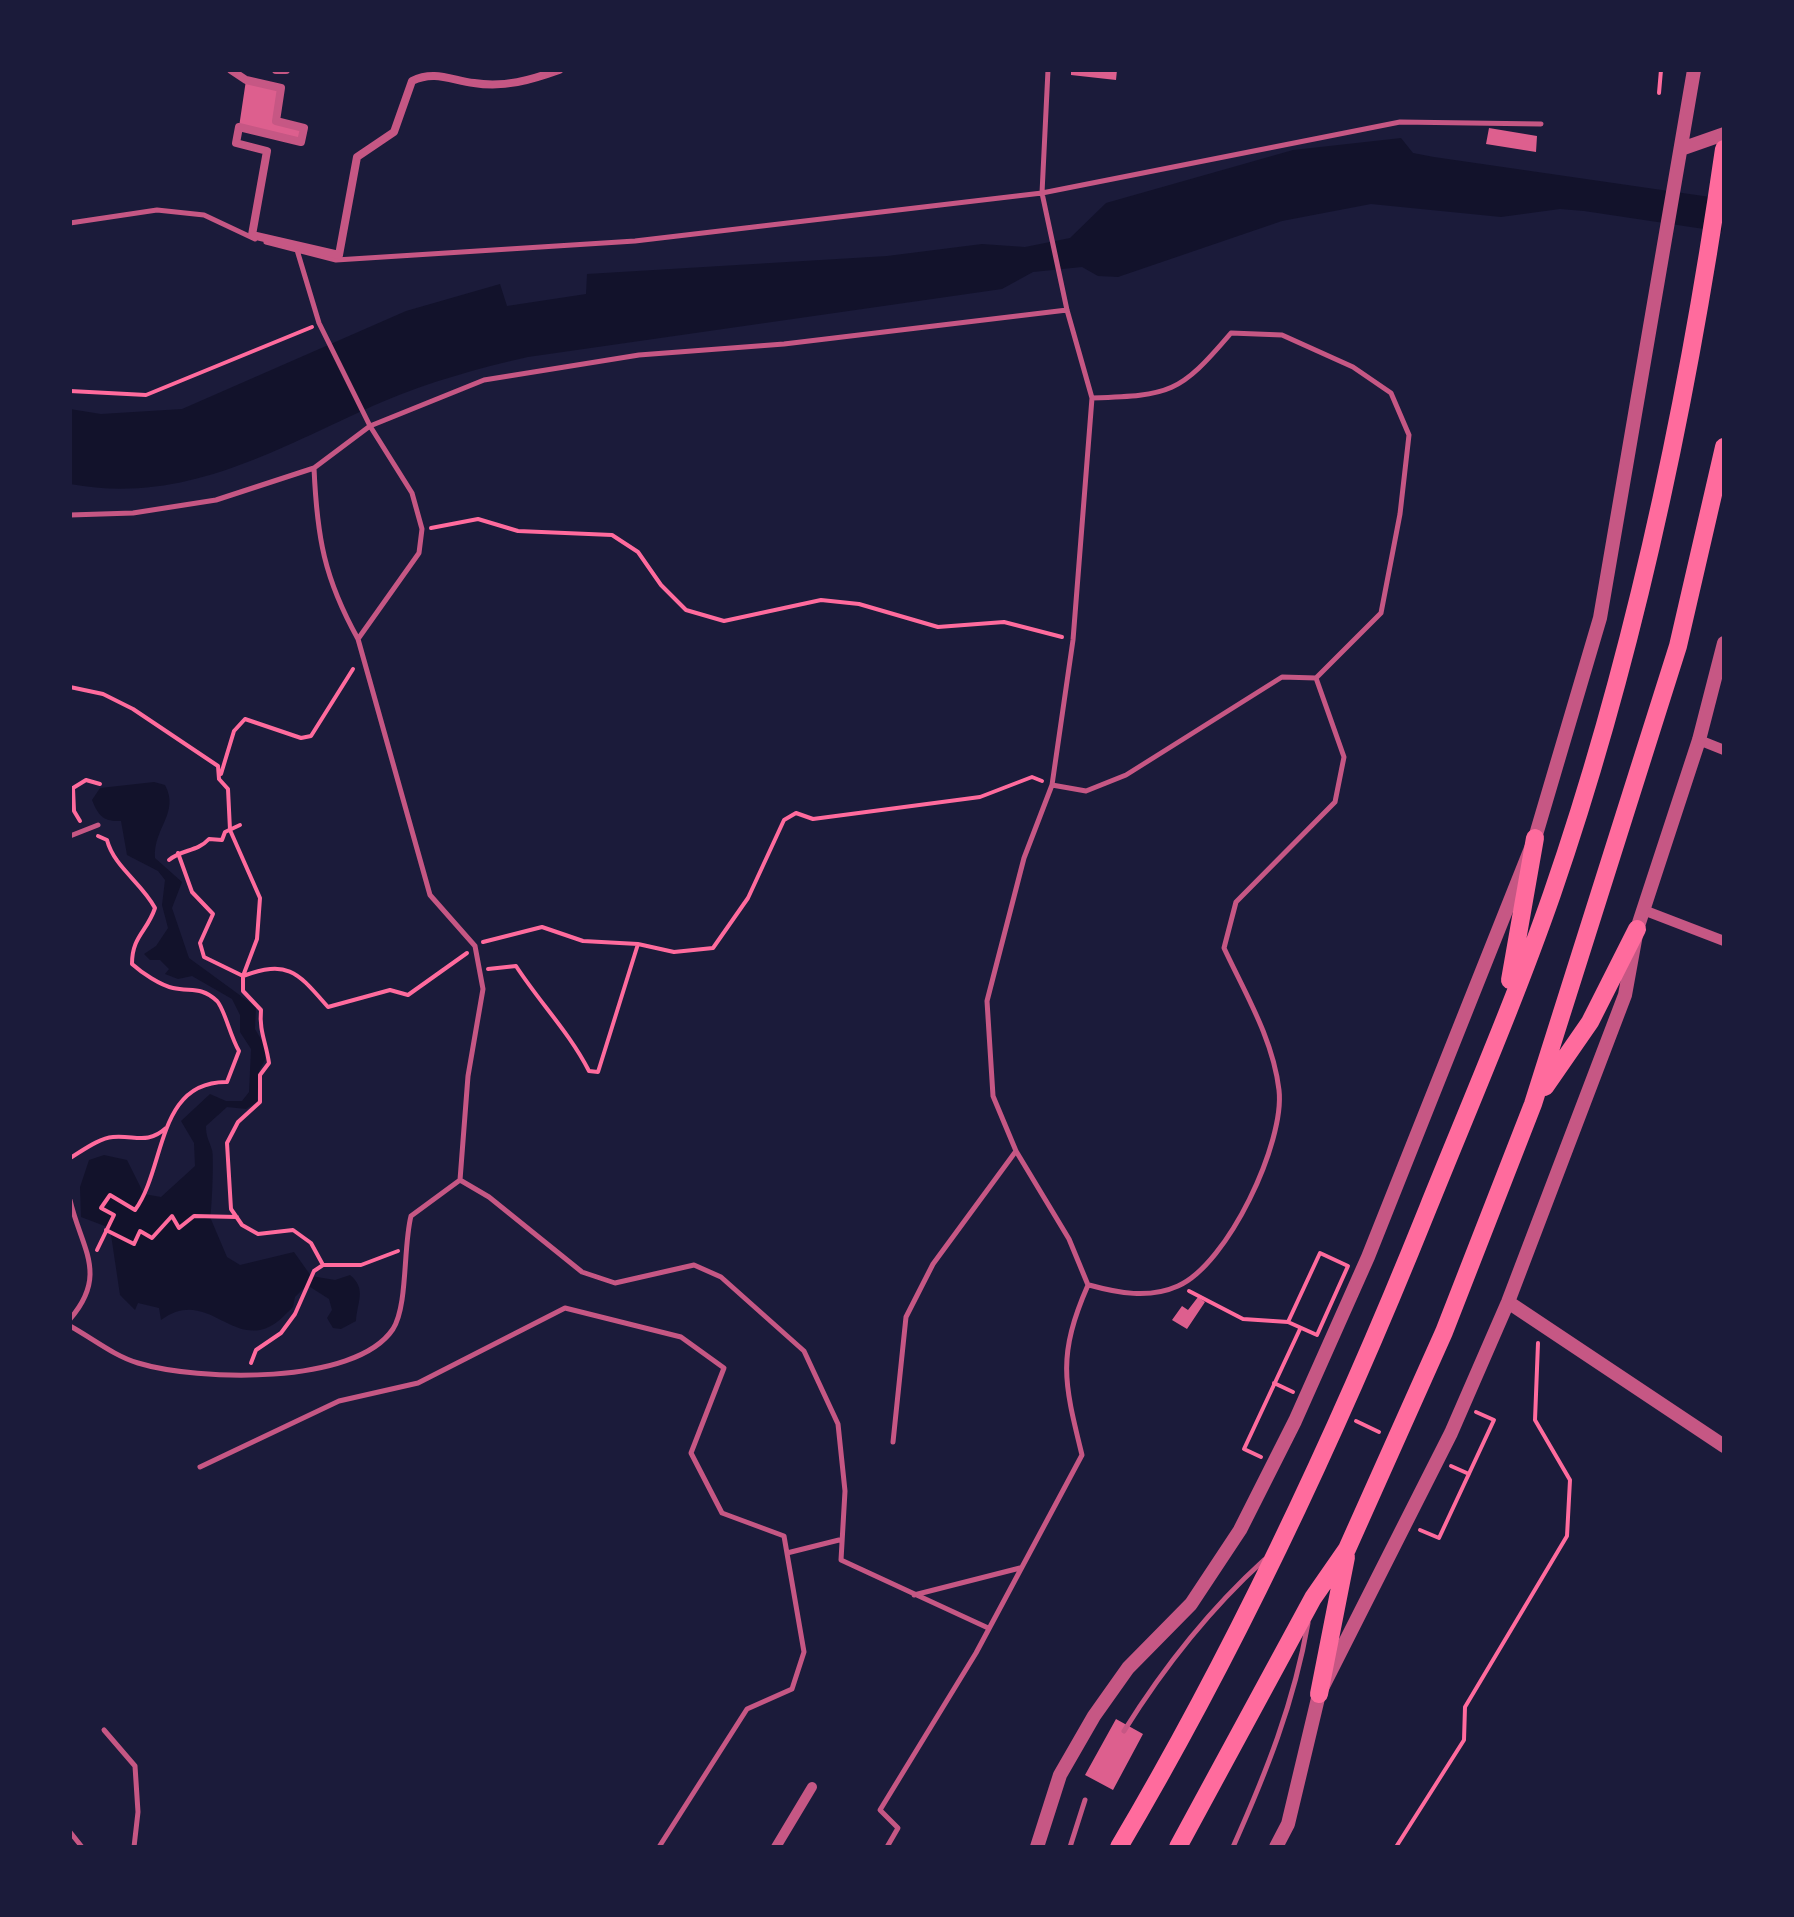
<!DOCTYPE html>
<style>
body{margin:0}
#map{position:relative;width:1794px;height:1917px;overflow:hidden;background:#1b1b3a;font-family:Helvetica,sans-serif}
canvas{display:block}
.frame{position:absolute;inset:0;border:72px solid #1b1b3a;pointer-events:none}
</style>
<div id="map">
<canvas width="1794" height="1917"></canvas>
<div class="frame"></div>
</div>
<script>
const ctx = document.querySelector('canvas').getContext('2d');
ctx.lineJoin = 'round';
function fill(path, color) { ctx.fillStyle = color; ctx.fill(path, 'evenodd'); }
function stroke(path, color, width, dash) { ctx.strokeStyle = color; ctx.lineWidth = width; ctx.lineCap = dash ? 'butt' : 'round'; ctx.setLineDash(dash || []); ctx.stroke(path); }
const water = new Path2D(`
 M1401,138L1413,153L1434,157L1724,199V232L1584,211L1560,209L1501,217L1371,204L1282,221L1118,277L1098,276L1082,267L1033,272L1002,289L528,357C479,368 429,382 382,402C279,447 187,506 70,484V409L101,414L182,409L406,311L500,284L507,306L586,294L587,274L887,256L982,244L1025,247L1070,238L1106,203L1293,150Z
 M154,782L165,785C180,813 153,828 155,858L182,882L172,908L189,958L256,1007L255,1029L265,1046V1060L259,1071L257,1102L246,1109L227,1107L206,1126C206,1137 209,1140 212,1150C214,1154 212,1212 210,1217L227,1257L240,1265L294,1252L311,1276L335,1280L350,1275C367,1289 357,1302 356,1321L341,1329L333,1328L327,1318L332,1310L329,1299L307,1285L295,1297L293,1307C284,1316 273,1328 260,1330C225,1336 202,1290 161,1320L159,1308L138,1303L135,1310L120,1295L110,1228L81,1217L80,1187L89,1160L104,1155L127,1160L144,1194L161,1197L195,1166L194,1143L181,1121L210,1094L226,1101H242L249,1092L251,1049L240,1032V1015L232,999L192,976L178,979L165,974L169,969L160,960H150L144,954L156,946L168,928L162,905L165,880L158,871L127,855L121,821C103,822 98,815 92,800L100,788Z`);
const building = new Path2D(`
 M1071,70H1117L1116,80L1071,75Z
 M246,80L281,88L276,121L304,128L301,142L239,127Z
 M1489,128L1537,136L1536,152L1486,144Z
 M1198,1297L1205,1302L1187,1329L1172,1320L1182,1306L1188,1310Z
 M1116,1719L1143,1734L1113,1790L1085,1775Z`);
const path = new Path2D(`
 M1659,93L1661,70
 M70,391L146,395L312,327
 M431,528L478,519L518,531L612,535L638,552L661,585L686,610L724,621L821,600L859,604L938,627L1004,622L1062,637
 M70,687L103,694L133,709L218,766L219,779L228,789L230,830L260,898L257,939L243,976
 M221,774L234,731L245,719L301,738L311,736L353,669
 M80,821L74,811L73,788L86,780L100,784
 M178,853L192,892L213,914L200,943L204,957L243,976V991L261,1010C259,1031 266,1042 269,1063L260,1075V1102L238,1122L227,1143L231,1209L242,1225L258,1234L293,1230L311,1243L323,1265H361L398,1251
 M169,860C182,849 197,852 209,839L222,840L225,832L240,825
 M483,942L542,927L583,941L638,944L674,952L713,948L748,898L784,820L796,813L813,819L980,797L1032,777L1042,781
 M488,969L516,966C540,1003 569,1032 589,1071L598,1072L638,944
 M243,976C289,959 298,973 328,1007L390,990L408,995L467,953
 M70,1158C82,1151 99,1138 113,1137C135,1135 147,1145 166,1128
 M106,1230L134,1244L140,1231L152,1238L172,1216L179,1228L194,1216L237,1217
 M97,1250L114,1215L101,1208L110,1195L135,1210C166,1168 156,1081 227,1082L239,1051C230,1036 225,1010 217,1001C201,986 191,992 173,988C160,985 142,973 132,964C132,936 147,932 155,908C142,883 114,867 107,840L98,836
 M1320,1253L1348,1266L1317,1335L1288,1322Z
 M1189,1291L1243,1319L1288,1322
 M251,1363L256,1350L281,1333L295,1314L314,1271L323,1265
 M1274,1383L1293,1392
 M1356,1421L1379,1432
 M1261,1457L1244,1449L1300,1329
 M1451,1466L1469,1474
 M1420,1530L1439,1538L1494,1420L1476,1412
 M1396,1847L1464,1740L1465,1707L1567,1536L1570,1480L1535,1420L1538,1343`);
const service = new Path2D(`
 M70,223L157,210L204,215L255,239
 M266,242L336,260L635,241L1042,193L1400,122L1541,124
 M297,250L319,323L370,426L412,493L422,529L419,553L358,639L430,895L475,946L483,989L468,1076L460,1180L489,1197L582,1272L615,1283L694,1265L721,1277L804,1351L838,1424L845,1491L841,1560L986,1627
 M314,468C317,537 324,578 358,639
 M70,515L133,513L216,500L314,468L370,426L484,380L639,355L784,344L1067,310
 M1052,785L1086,791L1126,775L1282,677L1316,678
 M70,836L98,825
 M70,1200C81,1248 109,1274 70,1319
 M1089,1285C1118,1293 1149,1299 1178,1286C1228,1264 1285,1142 1279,1090C1273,1039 1245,993 1224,948L1236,902L1335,802L1344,757L1316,678L1381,613L1400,514L1409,435L1391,393L1353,367L1282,335L1231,333C1179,394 1171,395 1092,398
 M70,1326C92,1338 114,1356 138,1363C197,1381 355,1386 393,1329C408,1305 403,1247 411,1216L460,1180
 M893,1442L906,1317L933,1264L1016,1151
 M200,1467L339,1401L418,1383L565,1308L681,1337L724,1368L691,1453L722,1513L784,1536L804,1652L792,1689L747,1709L659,1847
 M787,1553L839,1540
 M914,1595L1020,1568
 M104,1730L135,1766L138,1812L134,1847
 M1124,1731C1162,1670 1210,1609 1264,1560
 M70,1832L82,1847
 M887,1847L898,1828L880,1810L976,1653L1082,1455C1064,1382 1057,1356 1088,1285L1069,1239L1016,1151L993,1096L987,1001L1024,858L1052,785L1073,640L1092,398L1067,310L1042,193L1048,70
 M1070,1847L1085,1800
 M1233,1847C1266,1773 1294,1703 1308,1623`);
const pedestrian = new Path2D(`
 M231,70L246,80L281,88L276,121L304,128L301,142L239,127L236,143L267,151L252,235L339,255L357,157L394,132L412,81C434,70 451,80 474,83C504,88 531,80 559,70
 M276,70H286`);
const minor = new Path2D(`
 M1699,740L1724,750
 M1646,911L1724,941
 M776,1847L812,1787`);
const tertiary = new Path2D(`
 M1684,148L1724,134
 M1508,1302L1724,1446
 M1037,1847L1060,1775L1094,1716L1128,1668L1191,1604L1240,1530L1295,1421L1368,1257L1535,838L1600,618L1694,70
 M1276,1847L1288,1824L1319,1694L1451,1433L1508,1302L1625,995L1637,929L1699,740L1724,643`);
const trunk = new Path2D(`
 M1510,980L1535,838
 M1545,1087L1590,1022L1637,929
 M1319,1694L1346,1557
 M1119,1847C1239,1644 1340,1427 1428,1208C1470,1104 1515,1000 1552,894C1635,654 1688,400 1724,149
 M1178,1847L1313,1598L1347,1549L1444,1332L1533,1104L1678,646L1724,447`);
fill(water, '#12122b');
fill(building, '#dd5f8e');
stroke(path, '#ff6b9d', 4);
stroke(service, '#c65784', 5);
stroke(pedestrian, '#c65784', 8);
stroke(minor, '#c65784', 10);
stroke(tertiary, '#c65784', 14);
stroke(trunk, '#ff6b9d', 18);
</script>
